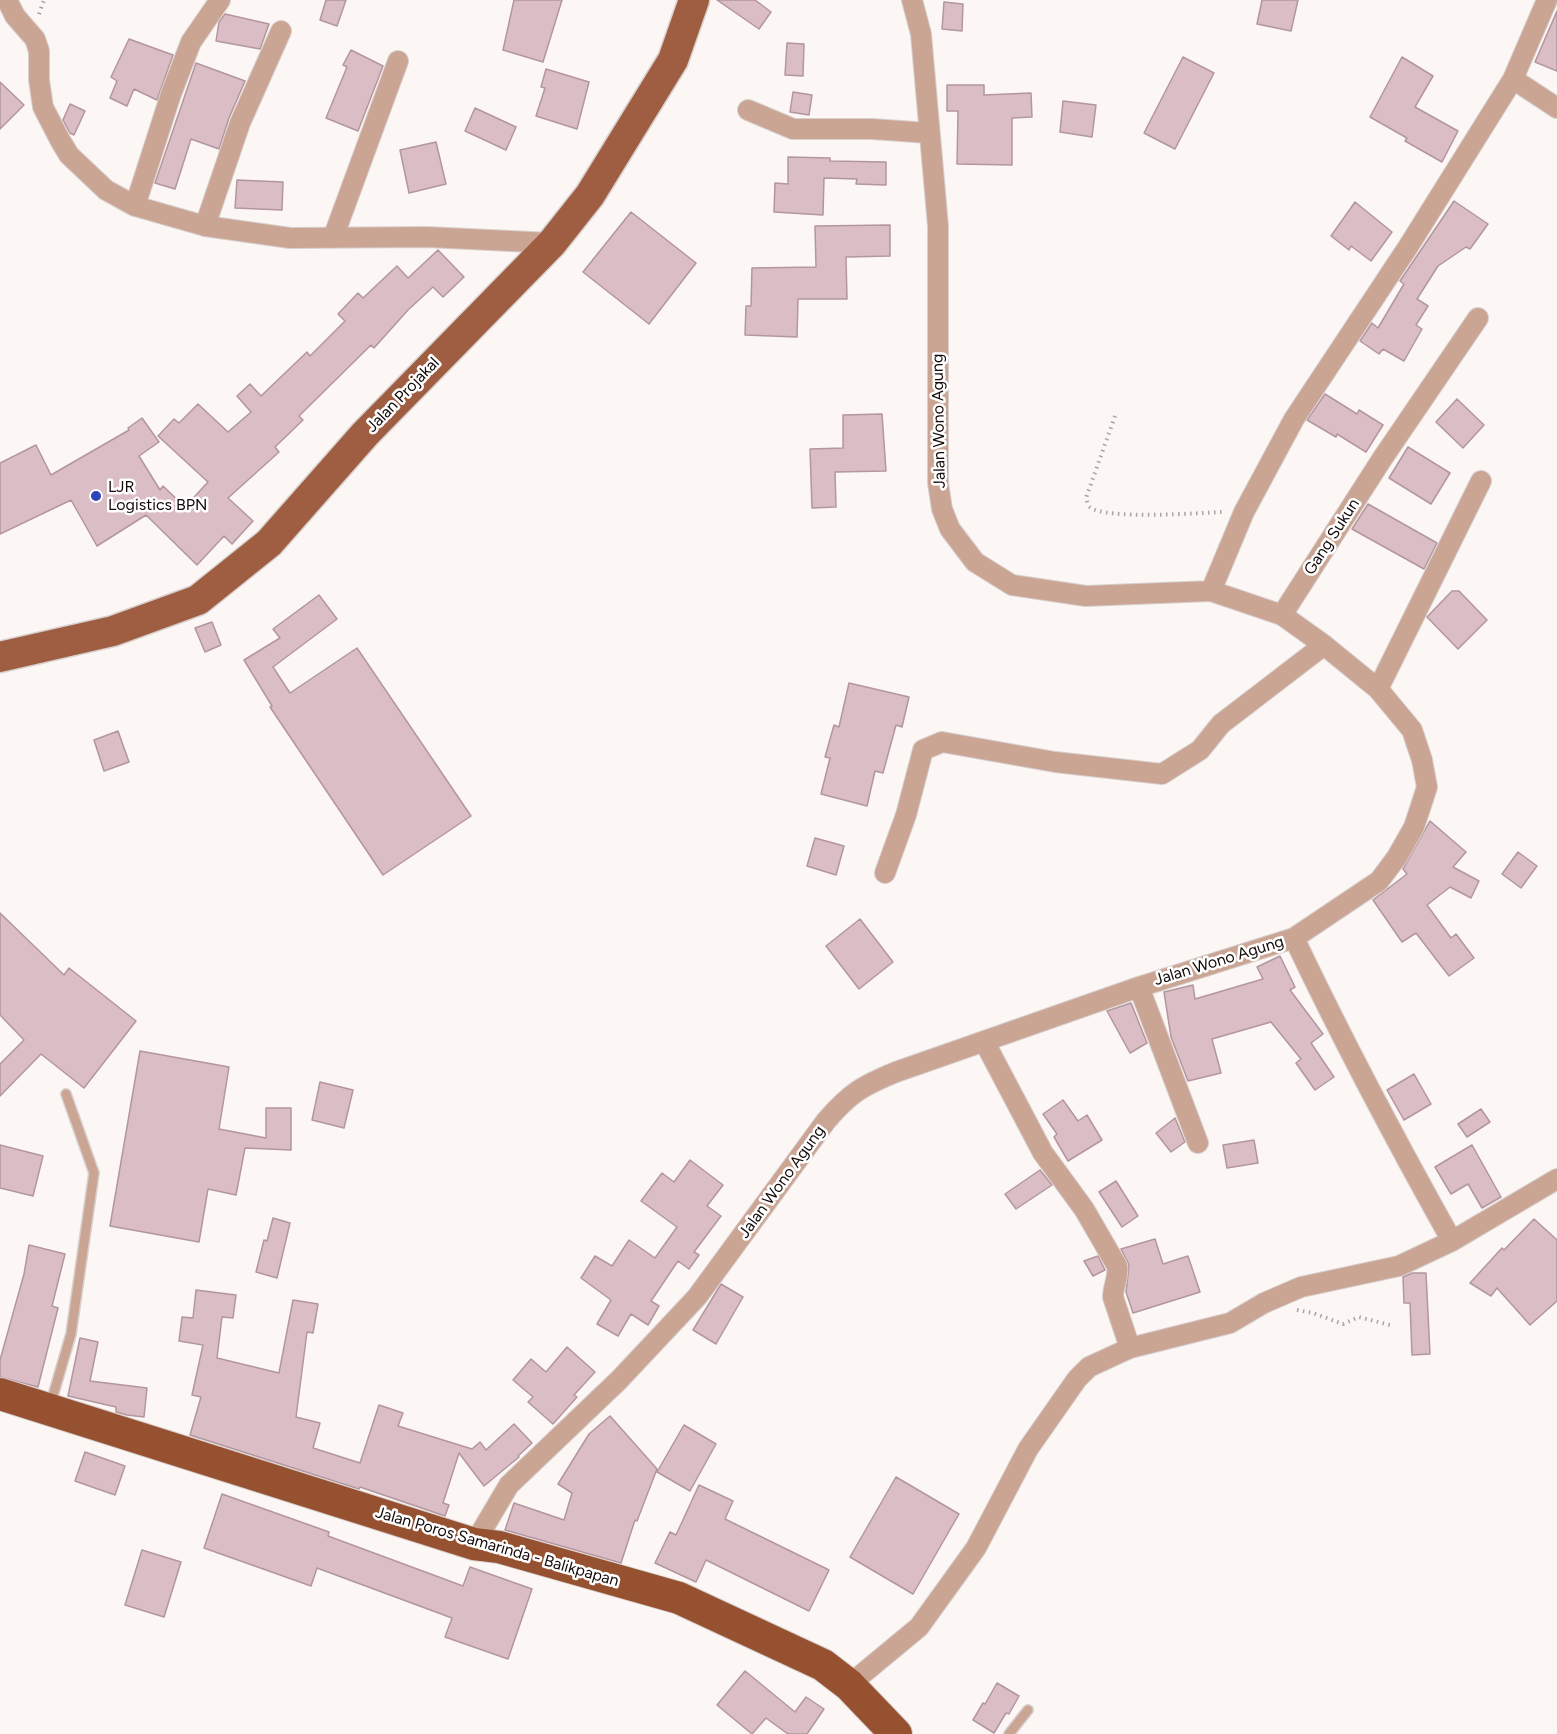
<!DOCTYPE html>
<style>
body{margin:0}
canvas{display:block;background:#fcf6f5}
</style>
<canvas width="1557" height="1734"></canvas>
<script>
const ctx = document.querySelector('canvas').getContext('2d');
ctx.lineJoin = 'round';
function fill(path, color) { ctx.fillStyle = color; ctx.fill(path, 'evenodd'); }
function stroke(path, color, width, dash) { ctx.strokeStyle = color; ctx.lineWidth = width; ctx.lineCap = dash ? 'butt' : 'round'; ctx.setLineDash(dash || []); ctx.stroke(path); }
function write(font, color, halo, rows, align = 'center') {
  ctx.font = font + ' Figtree,sans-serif'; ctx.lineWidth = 5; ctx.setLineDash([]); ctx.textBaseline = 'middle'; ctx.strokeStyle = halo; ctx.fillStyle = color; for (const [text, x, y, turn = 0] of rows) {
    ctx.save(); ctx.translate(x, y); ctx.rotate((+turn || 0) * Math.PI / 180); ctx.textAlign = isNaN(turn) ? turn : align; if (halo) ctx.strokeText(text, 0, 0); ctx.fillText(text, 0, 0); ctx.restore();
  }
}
const building = new Path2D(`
 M326,0H346L337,26L320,20Z
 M514,0H562L543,62L503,50Z
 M717,0H755L771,12L759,29Z
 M1262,0H1298L1291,31L1257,24Z
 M944,2L963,4L962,31L942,29Z
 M1557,11V71L1535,62Z
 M225,14L269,24L260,49L216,41L219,22Z
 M129,39L173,55L157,100L134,89L127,106L110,98L117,81L111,77Z
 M787,43L804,44L803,76L785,75Z
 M351,50L383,66L358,131L326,118L347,67L343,65Z
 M1183,57L1214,73L1175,149L1144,133Z
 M1402,57L1433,76L1415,107L1458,131L1442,162L1405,141L1407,138L1370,117Z
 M196,63L245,81L229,118L219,149L191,139L175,189L155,183Z
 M546,69L589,82L577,129L536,116L545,88L541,87Z
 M0,82L24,105L0,129Z
 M947,85H984V95L1031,93L1032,117L1012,118V165L957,164L958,111H947Z
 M793,92L812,95L809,115L790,112Z
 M1063,101L1096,105L1092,137L1060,132Z
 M70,104L85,111L74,135L70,133L63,120Z
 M475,108L516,127L506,150L465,131Z
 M436,142L446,184L409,193L400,150Z
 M788,157L830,158V161L886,162V185L856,184L857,179L824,178L823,215L774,212L775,183L788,184Z
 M237,180L283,182L282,210L235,208Z
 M1454,201L1488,224L1470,249L1466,247L1438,266L1417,299L1428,306L1416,325L1422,329L1404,361L1383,349L1379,354L1360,341L1372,323L1378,328L1404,284L1400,281Z
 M1355,202L1392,232L1371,261L1351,246L1349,250L1331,236Z
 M631,212L696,263L649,324L583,272Z
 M890,225V256L846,257L847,299H798L797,337L745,335L746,306H751L752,268L816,267L815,226Z
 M438,250L464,277L443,297L433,287L408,310L374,348L371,345L299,416L303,420L275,447L279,452L228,498L253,521L232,544L224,536L197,565L146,515L97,546L71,500L0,534V463L36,445L51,475L129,430L128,428L142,418L159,442L139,456L160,490L163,486L185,507L208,482L158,436L174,419L179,423L198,404L228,432L251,412L237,396L250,384L261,396L307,352L310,356L345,321L338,314L358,293L363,298L397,266L408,278Z
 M1325,394L1357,414L1359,410L1383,425L1366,452L1337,434L1336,437L1307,420Z
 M1457,399L1484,425L1463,448L1436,422Z
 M882,414L886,471L835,472L836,507L812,508L810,449L843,448V415Z
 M1408,447L1450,473L1431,504L1389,478Z
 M1368,504L1437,543L1424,569L1352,529Z
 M1452,591H1459L1487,620L1458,649L1427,617Z
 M319,595L337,619L273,667L290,693L357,648L471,816L383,875L270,707L272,706L244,660L280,638L273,629Z
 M212,622L221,645L205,652L195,628Z
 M849,683L909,697L902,727L896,725L883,773L875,771L867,806L821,794L830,758L825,757L834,725L839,727Z
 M118,731L129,762L104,771L94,740Z
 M1430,821L1466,852L1453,867L1479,881L1471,898L1450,887L1427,905L1451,938L1456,934L1474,958L1449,976L1416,933L1402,942L1373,900L1407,874L1403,869Z
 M815,838L844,846L836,875L807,866Z
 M1518,852L1537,866L1521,888L1502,874Z
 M0,913L64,975L69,968L136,1021L84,1088L41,1054L0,1096V1064L24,1040L0,1015Z
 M860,919L893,962L859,989L826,946Z
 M1280,956L1295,987L1290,990L1323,1034L1311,1043L1334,1077L1315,1090L1296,1063L1301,1059L1271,1022L1212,1039L1221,1073L1188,1081L1171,1037L1164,992L1193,985L1195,999L1263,979L1257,967Z
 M1131,1003L1147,1043L1130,1053L1107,1011Z
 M140,1051L229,1067L219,1129L266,1138V1108H291V1150L245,1148L236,1195L208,1189L199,1242L110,1226Z
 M1414,1074L1431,1104L1404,1120L1387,1090Z
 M320,1082L353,1090L344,1128L312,1120Z
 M1063,1100L1078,1121L1087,1115L1102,1140L1068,1161L1054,1137L1057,1134L1043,1114Z
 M1481,1109L1490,1122L1467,1137L1458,1124Z
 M1175,1118L1185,1142L1171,1152L1156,1133Z
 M1254,1140L1258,1163L1227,1168L1223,1145Z
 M0,1145L43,1156L33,1196L0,1188Z
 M1472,1145L1501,1197L1482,1208L1468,1184L1451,1194L1435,1167Z
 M690,1160L723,1185L707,1206L721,1216L694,1252L699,1255L689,1269L678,1261L651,1301L659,1306L648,1325L631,1314L618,1336L597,1324L611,1300L581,1278L595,1256L612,1266L629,1240L655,1258L677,1227L641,1201L662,1173L674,1182Z
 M1040,1170L1052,1185L1016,1209L1005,1194Z
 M1116,1181L1138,1216L1122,1227L1099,1192Z
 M273,1218L290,1223L277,1278L256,1272L264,1240L267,1241Z
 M1534,1219L1557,1240V1301L1530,1325L1497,1288L1491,1296L1470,1283L1502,1248L1504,1250Z
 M1155,1239L1163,1264L1188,1256L1200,1292L1133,1313L1126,1292L1129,1265L1121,1249Z
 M29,1245L65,1254L52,1306L58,1308L38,1387L0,1377V1360L24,1274Z
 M1098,1256L1105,1270L1093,1276L1084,1261Z
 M1412,1273H1426L1430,1354L1412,1355L1410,1303H1404L1403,1277Z
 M721,1284L743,1297L716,1344L693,1330Z
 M196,1290L236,1295L233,1318L222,1317L217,1358L279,1373L293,1300L318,1304L313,1333L307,1332L296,1417L320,1423L313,1448L360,1463L379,1405L403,1413L398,1426L472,1449L480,1442L486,1450L514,1424L532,1443L518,1456L519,1457L484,1486L459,1453L443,1503L449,1505L445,1516L360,1487L359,1489L190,1435L201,1397L192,1395L203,1345L179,1341L182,1317L193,1318Z
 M80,1338L98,1342L90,1381L147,1388L144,1417L127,1415L116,1412V1407L68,1396Z
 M567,1347L595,1372L574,1395L577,1397L553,1424L528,1402L533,1397L513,1380L531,1359L546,1372Z
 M610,1416L657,1469L637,1521L635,1520L621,1563L505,1530L514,1503L564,1520L572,1493L558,1484L589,1434Z
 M684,1425L716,1444L690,1491L657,1472Z
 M85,1452L125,1466L115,1495L75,1481Z
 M896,1477L959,1514L913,1594L850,1557Z
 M699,1485L733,1501L725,1519L829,1570L809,1611L706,1560L696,1582L655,1563L670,1532L676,1535Z
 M222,1494L329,1532L328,1536L463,1586L470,1567L532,1589L508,1659L445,1637L452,1618L317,1568L311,1586L204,1548Z
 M142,1550L181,1562L164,1617L125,1605Z
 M745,1671L795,1712L806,1697L824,1709L807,1734H788L766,1718L752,1734L717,1705Z
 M997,1683L1019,1696L1009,1714L1006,1713L994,1733L973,1720L983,1703L985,1704Z`);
const path = new Path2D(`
 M39,14L44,0
 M1115,416L1086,498C1087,501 1088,505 1090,507C1104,520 1200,513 1222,512
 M1297,1310L1313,1313L1343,1324L1359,1317L1390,1325`);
const service = new Path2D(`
 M50,1406L71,1334L94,1173L66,1094
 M1009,1734L1028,1710`);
const minor = new Path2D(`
 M7,0L15,16L35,39L39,51V80L43,107L60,140L69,155L106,190L135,206L205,226L290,238L427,237L552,243
 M1513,79L1557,108
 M748,110L793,129H872L929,133
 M135,206L171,94L191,42L220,0
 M205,226L240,123L281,31
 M333,238L398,61
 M1211,591L1244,512L1294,419L1408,247L1513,79L1547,0
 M1282,615L1382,459L1478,318
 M1378,689L1481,481
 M885,873L906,815L923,750L942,742L1055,762L1162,774L1200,750L1221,724L1324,645
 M1294,938C1343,1041 1396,1141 1452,1241
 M1139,987L1198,1143
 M984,1041L1043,1153L1084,1209L1117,1266C1119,1277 1113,1286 1113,1297L1130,1348
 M474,1544L509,1485L619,1380L697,1297L826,1121C850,1093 862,1086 896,1072L1139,987L1294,938L1379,881L1397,857L1414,827L1427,787L1422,760L1412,730L1378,689L1324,645L1282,615L1211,591L1086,596L1012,585L975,562L950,529L942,509L938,483V226L921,34L912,0
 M849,1685L919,1627L976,1548L1028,1449L1077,1379L1089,1367L1130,1348L1230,1323L1264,1303L1301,1287L1399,1266L1452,1241L1557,1179`);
const primary = new Path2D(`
 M0,657L113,631L198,600L269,543L365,434L552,243L590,195L673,60L694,0`);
const trunk = new Path2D(`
 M0,1394L474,1544L499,1547L679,1598L823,1665L849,1685L896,1734`);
const markers = [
 [96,496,6,"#2d47b7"]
];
const streetNames = [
 ["Jalan Projakal",403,395,-46],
 ["Jalan Wono Agung",939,421,-91],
 ["Gang Sukun",1332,537,-57],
 ["Jalan Wono Agung",1219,961,-17],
 ["Jalan Wono Agung",782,1182,-54],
 ["Jalan Poros Samarinda - Balikpapan",497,1547,16]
];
const poiNames = [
 ["LJR",108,487],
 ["Logistics BPN",108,505]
];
fill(building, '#dbbdc5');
stroke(building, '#b3969e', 1.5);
stroke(service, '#d7d0cf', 12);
stroke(minor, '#d7d0cf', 22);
stroke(primary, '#d7d0cf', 33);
stroke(trunk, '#d7d0cf', 34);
stroke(path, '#aba3a2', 4, [1.5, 4.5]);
stroke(service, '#cba594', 9);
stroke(minor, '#cba594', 20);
stroke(primary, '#9f5e41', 30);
stroke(trunk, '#965130', 32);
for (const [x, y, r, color] of markers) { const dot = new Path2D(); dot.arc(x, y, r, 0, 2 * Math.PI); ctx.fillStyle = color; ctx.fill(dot); stroke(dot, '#fff', 2); }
write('16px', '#130908', '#fff', streetNames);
write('16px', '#130908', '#fff', poiNames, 'left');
</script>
